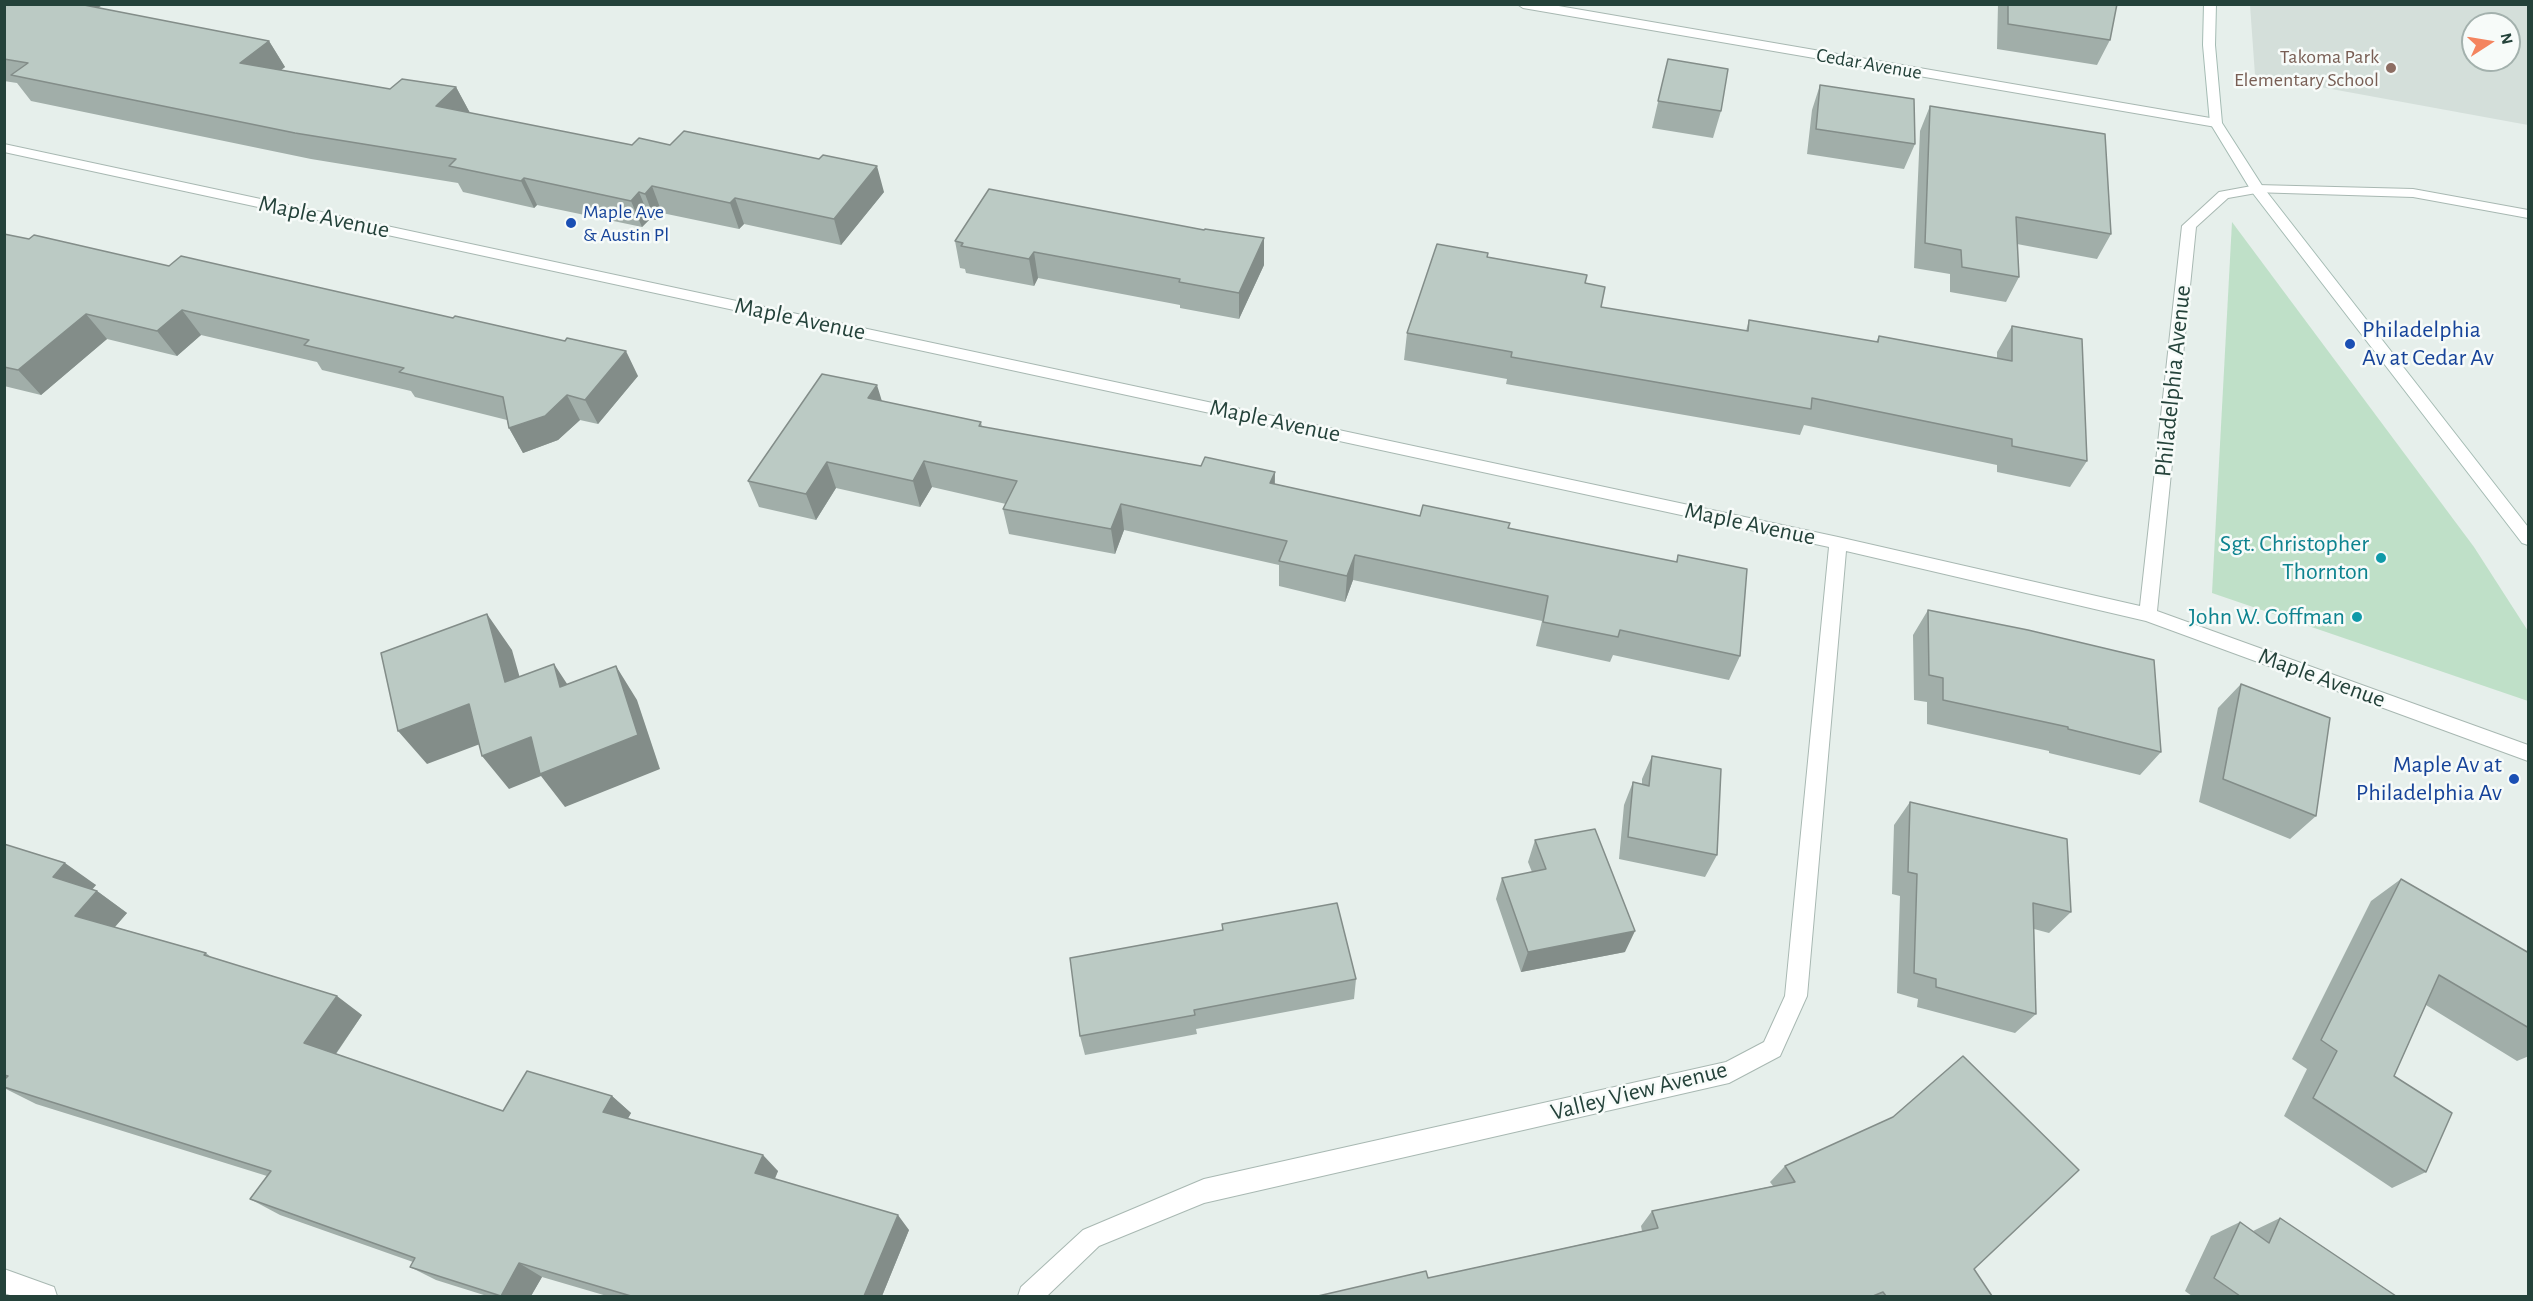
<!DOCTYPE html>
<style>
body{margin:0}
#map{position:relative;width:2533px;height:1301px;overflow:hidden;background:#e6efeb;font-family:"Alegreya Sans",sans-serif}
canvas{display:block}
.frame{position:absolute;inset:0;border:6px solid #24423a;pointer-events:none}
.north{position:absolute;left:2461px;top:12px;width:60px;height:60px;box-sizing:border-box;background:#f7fbf9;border:2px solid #a3b1ad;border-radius:50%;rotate:78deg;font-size:16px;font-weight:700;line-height:24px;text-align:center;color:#24423a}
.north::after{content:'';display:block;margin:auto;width:21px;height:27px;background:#f4845f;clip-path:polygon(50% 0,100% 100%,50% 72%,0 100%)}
</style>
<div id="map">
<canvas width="2533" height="1301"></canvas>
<div class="frame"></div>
<div class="north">N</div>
</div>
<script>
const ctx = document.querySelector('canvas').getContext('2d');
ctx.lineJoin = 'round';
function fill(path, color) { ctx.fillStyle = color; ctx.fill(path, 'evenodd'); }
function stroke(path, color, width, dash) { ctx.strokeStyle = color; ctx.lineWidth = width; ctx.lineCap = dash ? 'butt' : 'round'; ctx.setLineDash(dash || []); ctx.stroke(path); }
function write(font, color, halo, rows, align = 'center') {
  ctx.font = font + ' "Alegreya Sans",sans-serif'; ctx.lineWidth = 5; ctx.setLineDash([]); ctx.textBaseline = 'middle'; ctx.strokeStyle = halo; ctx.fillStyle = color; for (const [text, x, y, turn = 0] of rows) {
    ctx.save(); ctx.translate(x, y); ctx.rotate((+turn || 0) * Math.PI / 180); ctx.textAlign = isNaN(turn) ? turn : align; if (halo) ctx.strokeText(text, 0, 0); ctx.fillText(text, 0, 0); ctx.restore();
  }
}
const built = new Path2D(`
 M2250,5H2528V125L2255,75ZM2473,24H2509V60H2473Z`);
const green = new Path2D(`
 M2232,222L2474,547L2528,631V701L2212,593Z`);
const service = new Path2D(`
 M2257,185L2413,189L2528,210V218L2413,197L2252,192L2250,189L2252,186Z`);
const minor = new Path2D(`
 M1517,4H1547L2216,119L2222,123L2216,127L1523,8Z
 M4,144L1838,537L2140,606L2182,226L2219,192L2257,185L2262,186L2264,189L2262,192L2228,198L2196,227L2157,611L2528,745V761L2146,621L1846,551L1807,996L1780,1056L1729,1083L1204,1203L1099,1246L1047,1296H1018L1021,1287L1083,1230L1204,1179L1726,1062L1764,1042L1785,996L1829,547L4,152Z
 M4,1269L54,1287L57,1296H13L4,1293Z`);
const secondary = new Path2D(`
 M2204,4H2216L2215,45L2222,123L2263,187L2528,527V545L2522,543L2252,192L2210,123L2203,45Z`);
const wall = new Path2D(`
 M4,4L99,8L269,41L285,67L281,70L390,89L456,87L470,113L632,145L884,192L841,245L744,224L739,229L662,213L655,220L650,219L642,227L537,205L534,208L463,192L458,183L311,159L31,101L17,83L4,81Z
 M1998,4H2117L2110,40L2097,65L1997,49Z
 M1668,59L1721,111L1713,138L1652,128Z
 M1820,85L1915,144L1904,169L1807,154L1812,110Z
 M1930,106L2111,234L2097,259L2017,244L2019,277L2006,302L1950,292V274L1914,268L1920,131Z
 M4,234L638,376L598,424L580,420L558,440L523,453L509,428L507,420L415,397L411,391L322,370L317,362L201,335L177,356L107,339L41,395L4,386Z
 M955,241L1264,265L1239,319L1180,308V305L1038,278L1034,286L966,273L965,269L960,268Z
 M1487,257L1585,283L1601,307L1746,331L1749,320L1876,342L1879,336L1997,358V352L2012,326L2087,461L2070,487L1997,472V465L1804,425L1800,435L1506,384L1507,379L1404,360L1407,333Z
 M882,401L981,422L982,427L1201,466L1275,472V484L1420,516L1508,528L1676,562L1678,555L1740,656L1729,680L1613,655L1610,662L1536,646L1542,621L1353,580L1345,602L1279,586V565L1124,530L1115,554L1009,534L1003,509L1006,504L932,487L920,507L836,488L816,520L759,507L748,481Z
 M1928,610L2161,752L2140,775L2049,753V751L1927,724V702L1914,700L1913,635Z
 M2241,684L2316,816L2290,839L2199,802L2218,708Z
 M1652,756L1717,855L1705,877L1619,859L1624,805L1633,782L1642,784V779Z
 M1910,802L2071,912L2049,933L2034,929L2036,1014L2015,1033L1917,1007L1918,999L1897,993L1900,896L1892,894L1894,825Z
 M1535,840L1625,952L1521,972L1496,899L1502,878L1532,872L1528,862Z
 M4,844L96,885L92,890L97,891L127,913L115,927L206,953L211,957L362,1015L336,1054L503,1111L612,1096L631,1113L628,1118L778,1171L775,1179L909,1230L882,1296H607L542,1277L531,1296H487L436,1280L410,1267L413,1262L280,1215L250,1199L267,1176L36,1104L4,1088Z
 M2401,879L2529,953V1056L2517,1061L2426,1005L2394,1076L2426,1172L2392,1188L2284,1116L2307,1069L2292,1059L2371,901Z
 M1222,924L1356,979L1354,999L1196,1029L1197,1034L1085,1055L1080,1036L1222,930Z
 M1785,1166L1974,1269L1992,1296H1318L1428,1278L1642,1231L1641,1226L1652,1211L1773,1186L1770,1182Z
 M2280,1218L2396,1296H2192L2185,1291L2211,1236L2240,1222L2253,1231Z`);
const shadedWall = new Path2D(`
 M57,4H104L72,25Z
 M269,41L285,67L256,89L240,63Z
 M456,87L470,113L436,106Z
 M877,166L884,192L841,245L834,219Z
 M524,178L537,205L534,208L521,181Z
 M652,186L662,213L655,220L645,194Z
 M639,192L650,219L642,227L631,201Z
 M735,198L744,224L739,229L730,203Z
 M1264,238V265L1239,319V293Z
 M1034,252L1038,278L1034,286L1029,259Z
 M182,310L201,335L177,356L157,331Z
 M86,314L107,339L41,395L18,370Z
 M626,351L638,376L598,424L585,400Z
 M877,385L885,411L868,398Z
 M567,395L580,420L558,440L523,453L509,428Z
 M924,461L932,487L920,507L913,481Z
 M827,462L836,488L816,520L806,494Z
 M1275,472L1274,498L1270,483Z
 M1121,504L1124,530L1115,554L1111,529Z
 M1355,555L1353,580L1345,602L1347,576Z
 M487,614L512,650L531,717L505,682Z
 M554,664L577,699L560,687Z
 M616,666L637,700L660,769L565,807L541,776L509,789L482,756Z
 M469,704L496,738L427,764L398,731Z
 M65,863L96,885L84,898L53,877Z
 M97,891L127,913L106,937L75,916Z
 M1635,931L1625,952L1521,972L1528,952Z
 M337,996L362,1015L330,1062L304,1043Z
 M612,1096L631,1113L622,1129L603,1112Z
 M763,1155L778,1171L770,1189L755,1173Z
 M898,1215L909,1230L882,1296H864Z
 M519,1263L542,1277L531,1296H501Z`);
const building = new Path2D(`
 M4,4H79L269,41L240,63L390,89L402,79L456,87L436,106L632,145L639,138L670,145L684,131L819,159L823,155L877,166L834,219L735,198L730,203L652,186L645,194L639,192L631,201L524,178L521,181L449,166L456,159L295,133L11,75L28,63L4,59Z
 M2008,4H2117L2110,40L2008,24Z
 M1668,59L1728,69L1721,111L1658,101Z
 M1820,85L1914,99L1915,144L1816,129Z
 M1930,106L2105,134L2111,234L2016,217L2019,277L1962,267L1961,250L1925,243Z
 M989,189L1204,230L1205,229L1264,238L1239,293L1179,282L1180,279L1034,252L1029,259L961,246L963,243L955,241Z
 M4,234L29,239L34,235L169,266L181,256L453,318L455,316L565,341L567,338L626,351L585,400L567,395L545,416L509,428L503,397L399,372L404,368L304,345L309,340L182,310L157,331L86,314L18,370L4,367Z
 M1437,244L1488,253L1487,257L1587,275L1585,283L1605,287L1601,307L1748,331L1749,320L1878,342L1879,336L2012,361V326L2082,339L2087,461L2012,446V439L1812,398L1811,409L1511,357L1512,352L1407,333Z
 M822,374L877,385L868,398L981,422L979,426L1201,466L1205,457L1275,472L1270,483L1420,516L1423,505L1510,523L1508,528L1677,562L1678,555L1747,569L1740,656L1620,630L1618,637L1543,622L1548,596L1355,555L1347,576L1279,561L1287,541L1121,504L1111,529L1003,509L1017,481L924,461L913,481L827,462L806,494L748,481Z
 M1928,610L2028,630L2154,660L2161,752L2068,729V727L1943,700V678L1929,675Z
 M487,614L505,682L554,664L560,687L616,666L638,735L540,774L531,737L482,756L469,704L398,731L381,653Z
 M2241,684L2330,718L2316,816L2223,779Z
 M1652,756L1721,769L1717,855L1628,837L1633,782L1649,786Z
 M1910,802L2067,839L2071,912L2033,903L2036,1014L1936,987V979L1914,973L1917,874L1908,872Z
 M1595,829L1635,931L1528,952L1502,878L1546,869L1535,840Z
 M4,844L65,863L53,877L97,891L75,916L206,953L204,955L337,996L304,1043L503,1111L527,1071L612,1096L603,1112L763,1155L755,1173L898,1215L864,1296H631L519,1263L501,1296L410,1267L415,1258L250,1199L271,1171L4,1087V1080L8,1076L4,1075Z
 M2401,879L2529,953V1028L2439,975L2394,1076L2452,1113L2426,1172L2313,1098L2337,1051L2321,1040Z
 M1337,903L1356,979L1194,1010L1195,1015L1080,1036L1070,958L1223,930L1222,924Z
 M1963,1056L2079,1170L1974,1269L1992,1296H1886L1883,1292L1873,1296H1318L1426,1271L1428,1278L1658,1228L1652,1211L1795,1182L1785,1166L1893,1117Z
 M2280,1218L2396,1296H2240L2214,1278L2240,1222L2269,1243Z`);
const markers = [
 [2391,68,6,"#8d6e63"],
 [571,223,6,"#1a4fb4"],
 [2350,344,6,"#1a4fb4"],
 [2381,558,6,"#0f9aa8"],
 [2357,617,6,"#0f9aa8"],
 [2514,779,6,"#1a4fb4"]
];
const farEducationnames = [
 ["Takoma Park",2379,57],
 ["Elementary School",2379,80]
];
const farStreetnames = [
 ["Cedar Avenue",1869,64,10]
];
const farTransitnames = [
 ["Maple Ave",583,212],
 ["& Austin Pl",583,235]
];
const streetNames = [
 ["Maple Avenue",324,217,12],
 ["Maple Avenue",800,319,12],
 ["Philadelphia Avenue",2173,381,-84],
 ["Maple Avenue",1275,421,12],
 ["Maple Avenue",1750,524,12],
 ["Maple Avenue",2322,678,20],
 ["Valley View Avenue",1639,1091,-14]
];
const transitNames = [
 ["Philadelphia",2362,330],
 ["Av at Cedar Av",2362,358],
 ["Maple Av at",2502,765,"right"],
 ["Philadelphia Av",2502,793,"right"]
];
const cultureNames = [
 ["Sgt. Christopher",2369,544],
 ["Thornton",2369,572],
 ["John W. Coffman",2345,617]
];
fill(built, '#d4dfda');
fill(green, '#bfe0c8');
stroke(service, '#a8b8b2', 2);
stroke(minor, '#a8b8b2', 2);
stroke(secondary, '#a4bbb3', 2);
fill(service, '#fff');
fill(minor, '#fff');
fill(secondary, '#fff');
fill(wall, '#a1aea9');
fill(shadedWall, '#838d89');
fill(building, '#bbcac4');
stroke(building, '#838d89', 1.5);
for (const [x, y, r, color] of markers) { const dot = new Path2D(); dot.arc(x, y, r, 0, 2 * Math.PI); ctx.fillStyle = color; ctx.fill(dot); stroke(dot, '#f7fbf9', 2); }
write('20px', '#785e54', '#f7fbf9', farEducationnames, 'right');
write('20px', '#24423a', '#f7fbf9', farStreetnames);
write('20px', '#164399', '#f7fbf9', farTransitnames, 'left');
write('24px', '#24423a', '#f7fbf9', streetNames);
write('24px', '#164399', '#f7fbf9', transitNames, 'left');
write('24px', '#0d838f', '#f7fbf9', cultureNames, 'right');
</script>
